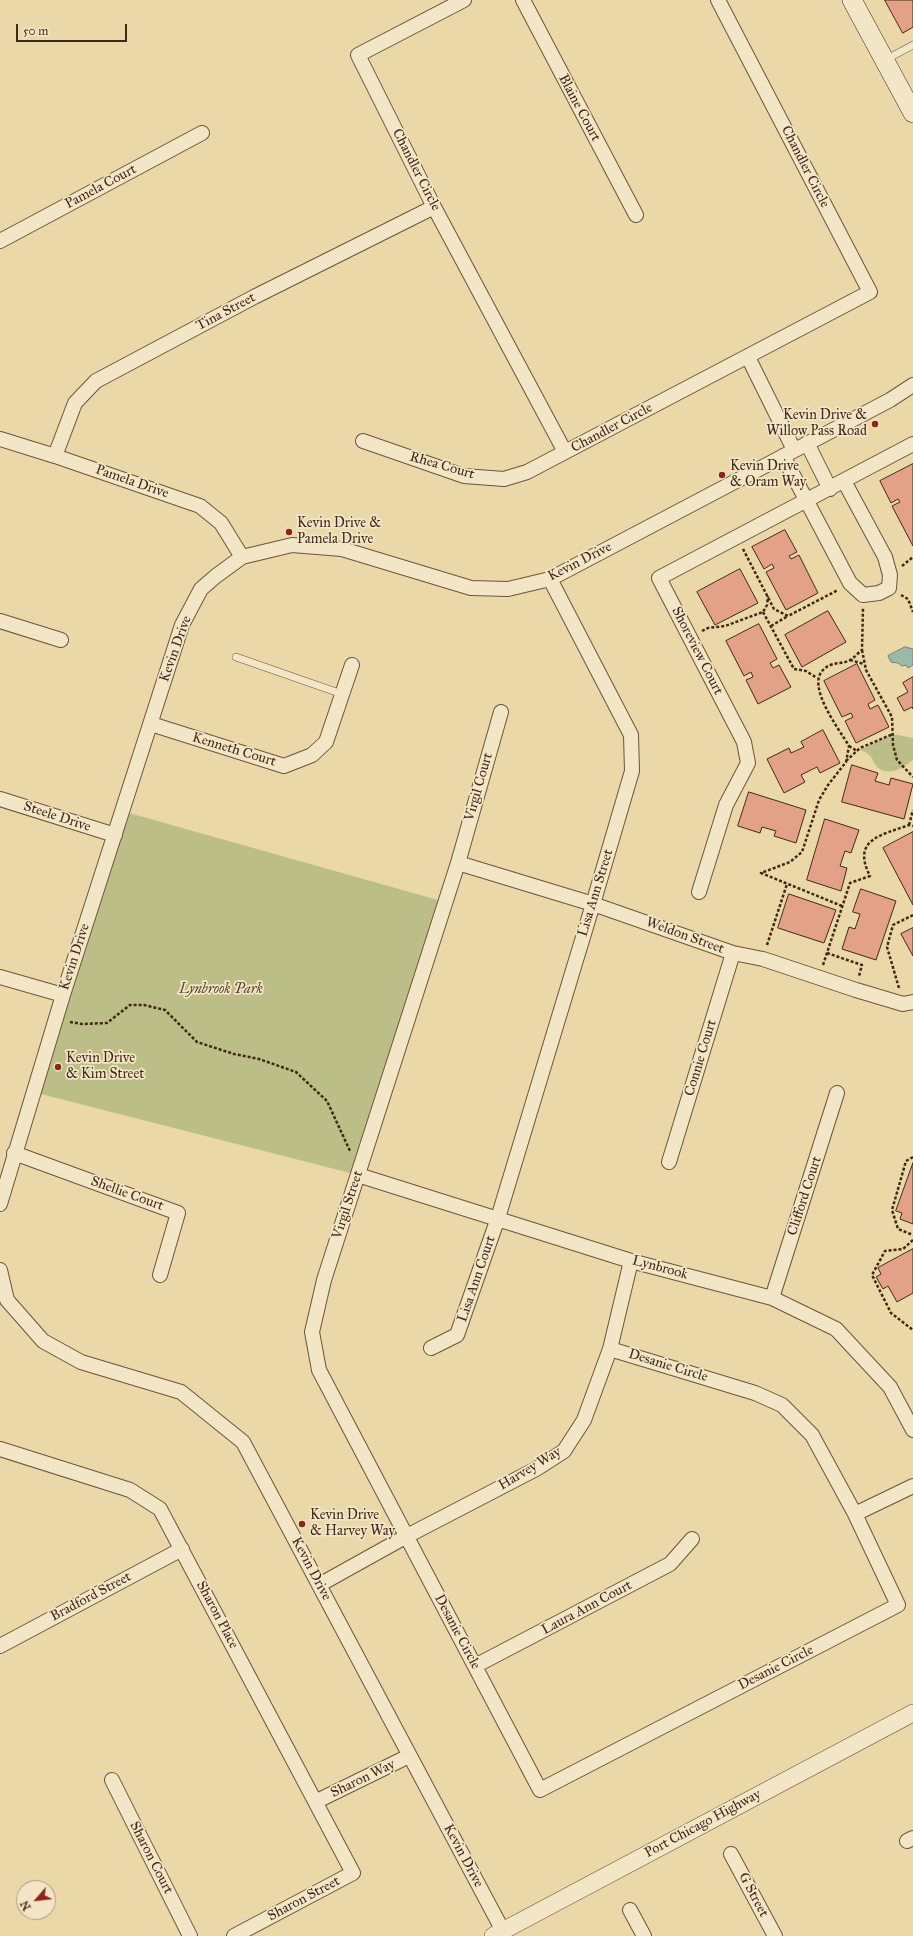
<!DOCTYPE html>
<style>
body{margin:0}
#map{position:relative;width:913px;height:1936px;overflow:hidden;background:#ebd8a9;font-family:"IM FELL Great Primer",serif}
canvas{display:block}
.north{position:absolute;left:16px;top:1880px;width:40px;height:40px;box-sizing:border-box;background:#f2e6c7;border:1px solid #ac9a81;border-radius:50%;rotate:242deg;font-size:11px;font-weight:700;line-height:16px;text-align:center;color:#422818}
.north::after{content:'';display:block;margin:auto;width:14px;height:18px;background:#8f2418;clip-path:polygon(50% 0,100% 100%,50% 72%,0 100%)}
.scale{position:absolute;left:16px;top:24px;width:111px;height:18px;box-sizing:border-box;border:2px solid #422818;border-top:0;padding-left:5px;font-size:12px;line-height:14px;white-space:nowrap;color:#422818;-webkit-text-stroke:3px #f2e6c7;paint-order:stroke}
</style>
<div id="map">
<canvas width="913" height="1936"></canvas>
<div class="north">N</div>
<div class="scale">50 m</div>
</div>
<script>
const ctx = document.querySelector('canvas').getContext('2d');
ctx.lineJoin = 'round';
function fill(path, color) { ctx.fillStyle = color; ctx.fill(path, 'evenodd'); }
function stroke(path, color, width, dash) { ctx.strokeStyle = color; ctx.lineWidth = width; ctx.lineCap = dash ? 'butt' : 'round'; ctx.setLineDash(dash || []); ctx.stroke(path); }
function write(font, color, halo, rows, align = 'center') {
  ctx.font = font + ' "IM FELL Great Primer",serif'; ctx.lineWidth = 3.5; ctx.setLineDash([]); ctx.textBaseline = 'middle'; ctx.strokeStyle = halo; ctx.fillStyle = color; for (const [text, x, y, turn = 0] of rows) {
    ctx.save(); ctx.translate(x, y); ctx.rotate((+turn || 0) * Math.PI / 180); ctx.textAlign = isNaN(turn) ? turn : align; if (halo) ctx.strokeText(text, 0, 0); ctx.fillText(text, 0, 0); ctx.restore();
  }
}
const green = new Path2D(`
 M893,734L913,738V760C903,768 889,777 877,767C874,764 873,759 870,756C868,753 863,751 860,750Z
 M122,811L445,902L358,1175L33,1092Z`);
const water = new Path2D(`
 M905,647L913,649V665L908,668L906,665L902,666L898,663L891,662L888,656Z`);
const building = new Path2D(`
 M885,0H913V27L903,33Z
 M913,464V546L892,506L900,502L898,499L891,503L880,481Z
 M785,530L797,552L789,556L791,559L799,555L818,593L786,610L766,572L774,568L772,564L764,569L752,547Z
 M740,569L758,603L715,625L697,592Z
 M828,611L846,642L802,667L785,635Z
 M759,624L777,659L770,663L773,668L779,665L791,687L758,704L746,680L753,677L751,672L744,676L726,641Z
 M857,664L875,700L868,704L870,709L878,705L889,727L856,743L845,721L853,717L851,713L842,717L824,681Z
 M913,677V709L912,707L904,711L897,698L908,692L903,683Z
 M823,730L840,763L820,773L817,767L801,775L805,782L784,793L767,759L789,748L791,753L804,747L801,742Z
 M852,765L878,773L875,781L889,785L891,778L913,784L904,819L842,802Z
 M749,792L806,810L796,843L774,836L776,831L762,827L760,833L738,826Z
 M825,819L859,830L851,853L845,851L840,866L847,868L841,891L807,880Z
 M913,832V905L883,848Z
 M861,889L896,901L876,960L842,949L849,927L855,929L860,914L853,912Z
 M789,894L836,910L824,943L778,928Z
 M913,928V956L901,934Z
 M913,1163V1224L900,1219L902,1213L896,1211Z
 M913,1249V1293L897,1302L888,1286L883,1289L876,1277L881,1274L878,1268Z`);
const path = new Path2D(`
 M743,549L774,609L788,616L838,590
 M902,566L913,557
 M901,595L908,599L913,612
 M763,612L794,669L806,671L817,678
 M771,626L788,616
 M702,631L708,628L725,626L763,612L767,605L768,596
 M862,650L866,670L892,717L893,745L897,760L913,777
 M850,660L864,664
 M849,746L857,751
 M846,761L860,748L893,734
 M909,825L913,810
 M842,906L761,873L790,862L802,852L819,800L828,785L846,762L849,746C839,729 805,685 824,669C833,661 841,665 850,660C854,658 858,653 862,650L863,608
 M767,945L787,884
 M827,953L862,965L859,976
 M823,965L850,883L870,876C851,839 882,835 909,825L913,826
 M899,988L887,947L893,925L913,915
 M70,1022L82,1024L107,1023L130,1005H144L165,1010L197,1042L234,1054L259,1059L296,1072L327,1101L350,1151
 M913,1157L906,1161L892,1210L898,1229L913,1235
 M913,1240L903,1249L885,1251L872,1275L891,1313L913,1330`);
const service = new Path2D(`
 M885,60L913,45
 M236,657L342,694`);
const minor = new Path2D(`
 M464,0L358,55L434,207L565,452
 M523,0L636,215
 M0,241L202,133
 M748,357L794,450
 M0,439L55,456L200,506L221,523L242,557
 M363,441L464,476L504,479L527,472L870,292L718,0
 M807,443L830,489
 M55,456L75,403L96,381L254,297L434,207
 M783,456L850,583L863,595L879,593L889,588L890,575L885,557L844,481
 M0,621L61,640
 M501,712L458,863L324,1280L312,1332L319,1370L540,1790L898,1605L855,1514L812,1435L782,1405L755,1393L610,1349
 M151,724L284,766L312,755L326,742L352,665
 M0,799L115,835
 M458,863L593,904L733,953L763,959L856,990L903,1004L913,1002
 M699,892L726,805L748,763L744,742L659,578L913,444
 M0,977L63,995
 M14,1153L178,1213L160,1275
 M669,1162L733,953
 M358,1175L631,1261L772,1298L836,1329L890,1387L913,1430
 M0,1204L63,995L182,625L201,589L216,576L242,557L292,545L342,549L471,588L508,589L550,579L890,400L913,385
 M0,1270L7,1300L43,1341L81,1362L181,1392L243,1442L503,1931
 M772,1298L837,1093
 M431,1348L457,1335L498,1218L593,904L632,771L631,735L550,579
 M0,1449L130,1490L160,1509L353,1873L234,1936
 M855,1514L913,1486
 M319,1585L407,1536L536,1469L564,1451L584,1420L610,1349L631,1261
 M0,1646L182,1549
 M475,1666L670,1564L692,1539
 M112,1780L190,1936
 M317,1801L409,1756
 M907,1841L913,1838
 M731,1854L775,1936
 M630,1910L644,1936`);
const tertiary = new Path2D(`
 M493,1936L913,1713`);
const secondary = new Path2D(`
 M852,0L913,113`);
const markers = [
 [875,424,4,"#8f2418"],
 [722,475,4,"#8f2418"],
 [289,532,4,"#8f2418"],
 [58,1067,4,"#8f2418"],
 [302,1524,4,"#8f2418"]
];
const streetNames = [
 ["Blaine Court",579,108,62],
 ["Chandler Circle",805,167,63],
 ["Chandler Circle",416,170,63],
 ["Pamela Court",101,187,-28],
 ["Tina Street",226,312,-28],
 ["Chandler Circle",612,428,-28],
 ["Rhea Court",442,466,16],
 ["Pamela Drive",132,482,19],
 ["Kevin Drive",580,562,-27],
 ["Kevin Drive",176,649,-70],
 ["Shoreview Court",697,651,63],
 ["Kenneth Court",234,750,17],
 ["Virgil Court",479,787,-74],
 ["Steele Drive",57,817,18],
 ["Lisa Ann Street",596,893,-73],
 ["Weldon Street",685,936,20],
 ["Kevin Drive",75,957,-72],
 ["Connie Court",701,1058,-73],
 ["Shellie Court",127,1194,20],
 ["Clifford Court",805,1196,-72],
 ["Virgil Street",348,1205,-72],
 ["Lynbrook",660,1268,15],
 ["Lisa Ann Court",477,1279,-71],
 ["Desanie Circle",668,1366,17],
 ["Harvey Way",530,1469,-31],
 ["Kevin Drive",311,1569,62],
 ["Bradford Street",91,1597,-28],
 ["Laura Ann Court",587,1608,-28],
 ["Sharon Place",217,1615,62],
 ["Desanie Circle",457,1632,62],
 ["Desanie Circle",776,1668,-27],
 ["Sharon Way",363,1779,-26],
 ["Port Chicago Highway",703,1824,-28],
 ["Kevin Drive",463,1856,62],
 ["Sharon Court",151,1858,63],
 ["G Street",753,1895,62],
 ["Sharon Street",304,1899,-28]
];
const poiNames = [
 ["Kevin Drive &",867,416,"right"],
 ["Willow Pass Road",867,432,"right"],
 ["Kevin Drive",730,467],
 ["& Oram Way",730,483],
 ["Kevin Drive &",297,524],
 ["Pamela Drive",297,540],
 ["Kevin Drive",66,1059],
 ["& Kim Street",66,1075],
 ["Kevin Drive",310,1516],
 ["& Harvey Way",310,1532]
];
const parkNames = [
 ["Lynbrook Park",221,990]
];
fill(green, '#bbbe86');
fill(water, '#98baa9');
stroke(water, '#76806f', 1);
fill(building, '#e3a187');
stroke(building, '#422818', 1);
stroke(service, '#6c543c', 8);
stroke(minor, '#6c543c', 16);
stroke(tertiary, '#6c543c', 18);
stroke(secondary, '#422818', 20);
stroke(path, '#422818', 2.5, [3, 2]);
stroke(service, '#f2e6c7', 7);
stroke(minor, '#f2e6c7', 14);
stroke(tertiary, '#f2e6c7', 17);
stroke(secondary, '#f2e6c7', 19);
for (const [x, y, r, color] of markers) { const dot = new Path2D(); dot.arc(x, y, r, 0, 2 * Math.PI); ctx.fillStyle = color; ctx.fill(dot); stroke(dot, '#f2e6c7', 1.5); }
write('14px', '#422818', '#f2e6c7', streetNames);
write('14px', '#422818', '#f2e6c7', poiNames, 'left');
write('italic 14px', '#5a462e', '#f2e6c7', parkNames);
</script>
